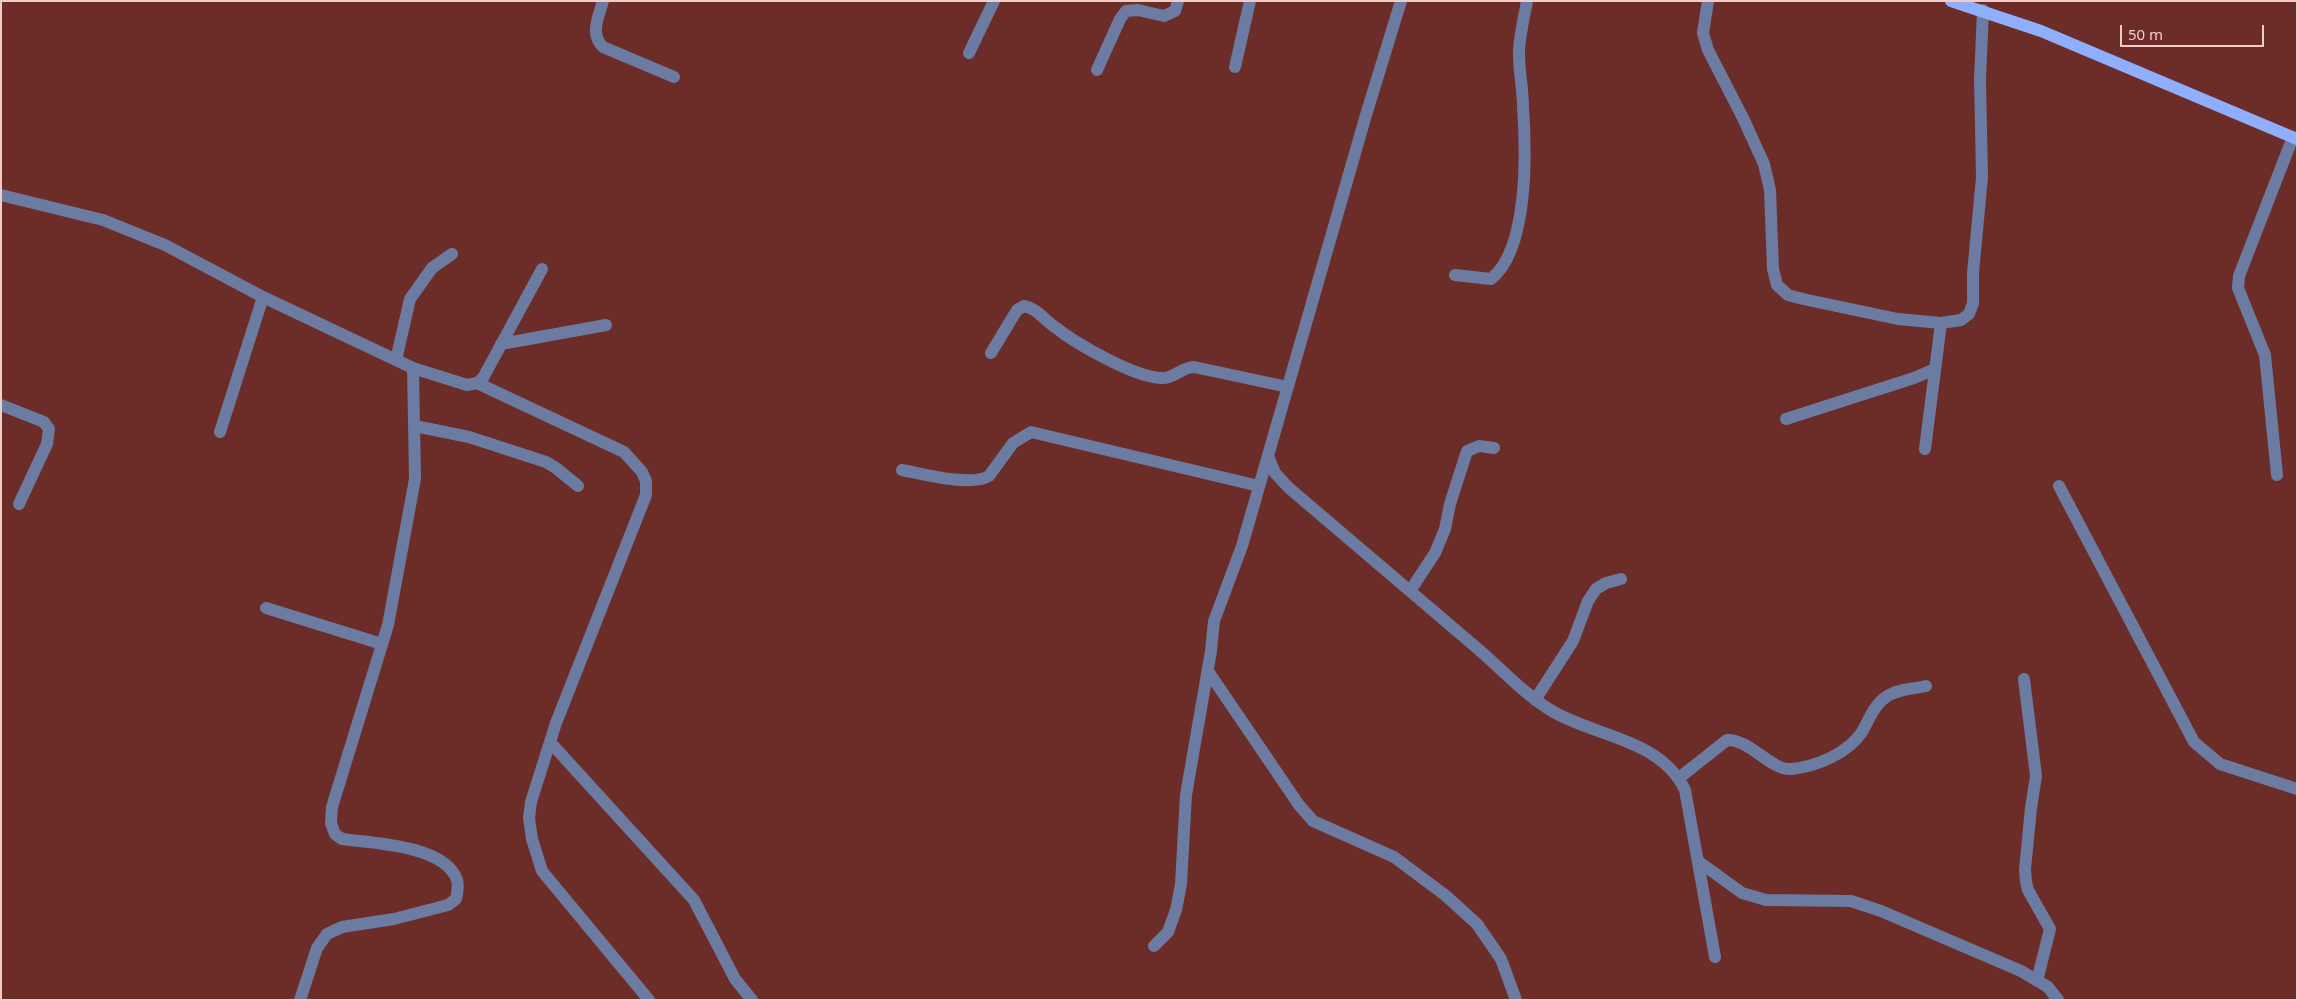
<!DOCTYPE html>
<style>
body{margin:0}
#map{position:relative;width:2298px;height:1001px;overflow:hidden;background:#6c2d28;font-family:"Noto Sans",sans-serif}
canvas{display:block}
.frame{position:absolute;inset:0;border:2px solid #f3ccc6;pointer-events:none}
.scale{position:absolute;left:2120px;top:25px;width:144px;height:22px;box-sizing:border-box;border:2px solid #f3ccc6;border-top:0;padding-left:6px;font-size:15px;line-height:18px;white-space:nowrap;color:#f3ccc6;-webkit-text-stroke:4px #6c2d28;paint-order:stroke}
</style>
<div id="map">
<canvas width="2298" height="1001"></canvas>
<div class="frame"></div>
<div class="scale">50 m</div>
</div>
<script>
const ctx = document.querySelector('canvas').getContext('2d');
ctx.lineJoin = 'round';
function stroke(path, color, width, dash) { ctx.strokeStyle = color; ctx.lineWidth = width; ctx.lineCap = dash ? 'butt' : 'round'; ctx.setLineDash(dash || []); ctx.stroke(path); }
const minor = new Path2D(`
 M603,1C598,18 590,34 603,47L674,77
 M1708,1L1703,33L1708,50L1743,118L1764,164L1770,190L1773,269L1777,285L1788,295L1803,299L1898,319L1941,323L1961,320L1969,314L1973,303V273L1982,177L1980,80L1983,10
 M969,53L994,1
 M1235,67L1250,1
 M1097,70L1120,19L1126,11L1138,10L1164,16L1175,11L1178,1
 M1,195L103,220L165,245L263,297L413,368L467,385L477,383L483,378L542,269
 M1455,275L1491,279C1529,249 1526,151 1523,107C1523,89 1519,72 1519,54C1519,37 1524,18 1527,1
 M501,344L606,325
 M991,353L1017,310L1024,306C1037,308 1044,320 1055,327C1076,344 1136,378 1162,378C1173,379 1182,367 1194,367L1288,387
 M396,360L410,299L432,268L452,254
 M477,383L624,452L642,472L646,481V495L556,723L531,802L529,818L532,839L542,871L649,1000
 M1,405L44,422L49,429L47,444L19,504
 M1786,419L1914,378L1935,369
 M415,426L469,437L546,462L556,468L578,486
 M220,432L263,297
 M1925,449L1941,323
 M1268,456L1275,473L1289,488C1350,540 1410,591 1471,643C1498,665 1522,693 1552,711C1596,737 1661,739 1685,790L1715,957
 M902,470C923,474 971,487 989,476L1013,443L1031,432L1259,486
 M2277,475L2265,355L2238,288L2239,276L2293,137
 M2059,486L2194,742L2220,764L2297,789
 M1410,591L1435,553L1445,529L1450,504L1467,451L1479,446L1494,448
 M266,608L382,644
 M1208,671L1299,805L1313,821L1394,857L1445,895L1477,924L1501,959L1516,1000
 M2024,679L2036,776L2031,808L2025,869L2026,882L2028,890L2050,929L2037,981
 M1535,700L1573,641L1588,601L1596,589L1606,583L1621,579
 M550,742L694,900L735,979L752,1000
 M1679,778L1727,740C1750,739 1771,771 1792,769C1818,766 1848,753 1862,732C1869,720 1874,705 1886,697C1897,689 1913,689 1926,686
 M1698,861L1742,893L1766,900L1851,901L1881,911L2021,971L2048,987L2058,1000
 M1154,946L1168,932L1176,910L1181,884L1186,795L1211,651L1214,621L1242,546L1366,115L1401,1
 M300,1000L317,948L327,934L342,927L394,919L448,905L456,899C457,894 459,886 457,880C445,845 372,843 342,839L335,834L331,823L332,807L388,625L415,479L413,368`);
const major = new Path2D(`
 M1951,1L2041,31L2297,139`);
stroke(minor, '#6b7ba2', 12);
stroke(major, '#8faffe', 12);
</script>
